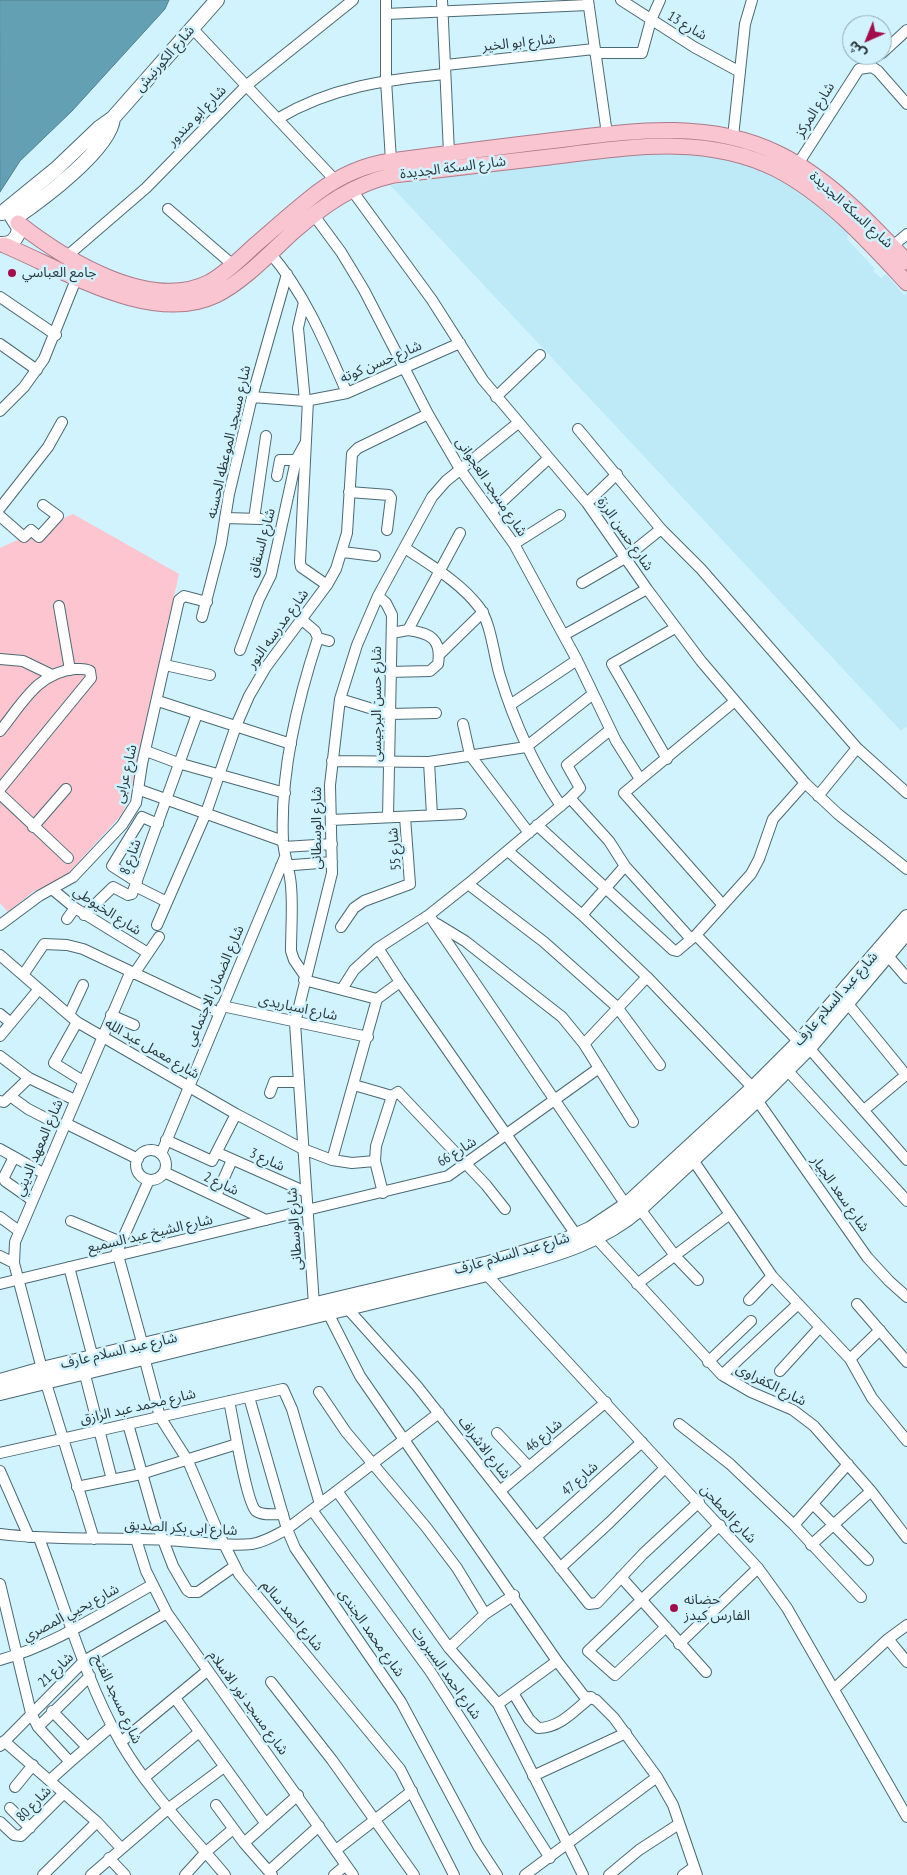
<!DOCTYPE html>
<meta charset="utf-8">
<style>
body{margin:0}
#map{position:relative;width:907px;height:1875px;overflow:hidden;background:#d1f3fe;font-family:"PT Sans Narrow","Noto Sans Arabic",sans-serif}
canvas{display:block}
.north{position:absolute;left:842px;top:15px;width:50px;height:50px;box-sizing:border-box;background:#d1f3fe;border:1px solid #8fa9b1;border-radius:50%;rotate:224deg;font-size:14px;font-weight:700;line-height:20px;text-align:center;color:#2c3a3e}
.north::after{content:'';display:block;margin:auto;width:18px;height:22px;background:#a30d4c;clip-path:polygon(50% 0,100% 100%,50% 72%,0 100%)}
</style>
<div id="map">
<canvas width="907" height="1875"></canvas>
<div class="north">ش</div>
</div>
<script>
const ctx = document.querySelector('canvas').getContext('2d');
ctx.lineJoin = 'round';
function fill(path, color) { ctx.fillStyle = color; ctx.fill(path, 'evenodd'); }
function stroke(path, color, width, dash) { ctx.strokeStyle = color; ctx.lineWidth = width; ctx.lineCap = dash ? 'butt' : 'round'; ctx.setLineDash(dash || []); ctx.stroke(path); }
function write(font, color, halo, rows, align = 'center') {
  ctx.font = font + ' "PT Sans Narrow","Noto Sans Arabic",sans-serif'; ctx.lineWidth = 5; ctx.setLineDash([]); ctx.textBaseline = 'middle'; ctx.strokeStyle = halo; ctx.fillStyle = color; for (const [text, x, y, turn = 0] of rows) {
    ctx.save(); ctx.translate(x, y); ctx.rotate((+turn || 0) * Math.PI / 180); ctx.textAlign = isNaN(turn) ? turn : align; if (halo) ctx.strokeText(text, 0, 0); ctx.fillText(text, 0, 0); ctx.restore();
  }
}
const built = new Path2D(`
 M684,154L736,161L770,174L801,191L849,231L847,239L875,269L873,271L881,278L886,274L904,295L907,293V726L901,731L390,185L603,155Z`);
const green = new Path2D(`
 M73,514L179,574L129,797L122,814L64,878L34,891L8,912L0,903V548Z`);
const water = new Path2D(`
 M0,0H169L165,9L72,111L20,161L0,192Z`);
const street = new Path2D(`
 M386,0V80L391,161
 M442,0L449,153
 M588,0L607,134
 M621,0L694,47L740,72
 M386,14L588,5
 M192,28L335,180
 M595,53H642L651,20L660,0
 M882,53L907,30
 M446,65L594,49
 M279,118C331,87 385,80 444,74
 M733,137L745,24L752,0
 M798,164L859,69L872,67L878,71L907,104
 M351,189L432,300L483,380L587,503L647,589L701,661L805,783L838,814L907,869
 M168,209L233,265
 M313,214L341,252L364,290L428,414L460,469L514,544L577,660L616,741L640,779
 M888,250L907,234
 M270,253C305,293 326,345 347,393
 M66,257L146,188L247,85L353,0
 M0,297L56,335
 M304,302L298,328L305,401
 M0,344L37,370
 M252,397L305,401L347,393L460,343
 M496,397L540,355
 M308,400L300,562L301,567L327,585
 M0,411L24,387L44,359L77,277
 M578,429L661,529L701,569L857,748L907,793
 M277,476L280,460H296
 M349,492L389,495L391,498L387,530
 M587,503L617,474
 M0,508L48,447L62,422
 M492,511L549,458
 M0,516L24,537L31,530L39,537L58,516L43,505
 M225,518L261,519
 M254,519L266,436
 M514,544L560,515
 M405,548C430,565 460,582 479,607C491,622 494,657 500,676C514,722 534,766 561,806
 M343,552L375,556
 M582,583L625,558L661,529
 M378,596L386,603L392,615L388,817
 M59,606L70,670
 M202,617L221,544L229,494L252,397L287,274
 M301,619L315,631L318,638C297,702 280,772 283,841C284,856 290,870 291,886C293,907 291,930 291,951L294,960L305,976
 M392,633L408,630L460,533
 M564,635L647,589
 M318,638L329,641
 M240,650L259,599L271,575L296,460L306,442
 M440,654L483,612
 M0,659L23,661L50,674
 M165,665L210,675
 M389,672L430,671L438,664C442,639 430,633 408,630
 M340,699L389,714L436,713
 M158,701L291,744
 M510,705L577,660
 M463,724L470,755L529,833
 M0,731C22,704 38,672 75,669C81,669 85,668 90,671L91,678L0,789
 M146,751L178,763L285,793
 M667,759L612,664L675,628
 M332,761L429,762L526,747L593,694
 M429,762L432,815
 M140,790L283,841
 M0,794L68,858
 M818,796L857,748
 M570,798L580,788L567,765L610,730
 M331,820L461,814
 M537,825L673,950L677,951L696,935L751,874L759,859L773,819L805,783
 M33,827L66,789
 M284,847L332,844
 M508,851L582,915L647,977L753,1088
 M281,866L332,862
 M137,882L112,866L142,817L158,824
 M468,884L544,942L617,1007L660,1065
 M135,886L167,902
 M52,889L75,908L148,953
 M722,904L624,793L735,701
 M84,915L113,887L128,895L132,894L197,714
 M429,915L626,1205
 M582,915L625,866
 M67,919L75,908
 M437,924L465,941L562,1017L584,1044L633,1122
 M0,925L39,896L73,877L122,825L136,803L142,764L179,600L184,596L207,602
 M157,925L206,813L236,726L249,696L266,667L327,585L336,569L347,533L352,454L358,448L428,414
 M341,927L354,908L364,901L410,884L405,817
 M696,935L799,1042
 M0,955L77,1022L236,1114L303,1149L332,1160L352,1163L375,1161
 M888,956L907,978
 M134,974L159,937
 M23,975L44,944L67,945L83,949L219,1013
 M304,980L377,999
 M342,989L354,970L378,948
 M848,1004L906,1075
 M222,1006L368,1037
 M0,1014L11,1023
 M69,1015L83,985
 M111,1015L134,1025
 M77,1022L54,1063L83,1081
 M0,1036L39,989
 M584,1044L647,977
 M809,1048L907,1160
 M0,1056L29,1078L75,1100
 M787,1070L907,1201
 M354,1085L392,1096
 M270,1093L274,1082H298
 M10,1096L28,1109L63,1127
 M757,1100L867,1257L889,1281L907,1297
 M0,1101L4,1102L29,1078
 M864,1110L907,1074
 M65,1123L138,1159
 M166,1140L212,1161L236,1114
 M0,1149L43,1173
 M136 1165a15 15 0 1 1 30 0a15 15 0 1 1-30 0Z
 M218,1153L306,1192
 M161,1154L285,857
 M14,1157L4,1177L5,1181L32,1200
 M332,1160L377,999L400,982
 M693,1160L772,1276L850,1359L872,1398L907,1441
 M164,1172L266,1220
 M383,1193L375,1161L376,1146L392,1096L398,1092L486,1185L505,1209
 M216,1196L232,1160
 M640,1209L676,1257L698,1280
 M0,1217L19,1231
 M71,1221L121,1242
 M577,1236L400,982L378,948L429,915L468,884L570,798L609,841L625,866L691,939
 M597,1239L722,1375L751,1392L793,1410L814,1426L871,1491L907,1538
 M118,1255L143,1346
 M0,1256L14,1263
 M115,1256L149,1180
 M69,1267L93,1358
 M486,1274L758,1568L787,1608L907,1817
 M0,1284L448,1176L599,1068
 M637,1284L730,1214
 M749,1300L772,1276
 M857,1304L907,1362
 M314,1305L295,1023L332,873L330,785L340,699L357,645L378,596L432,497L446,481L518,423
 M347,1308L417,1386L589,1604L597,1603L643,1554L699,1502
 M328,1313L360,1376L557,1661L584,1696L596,1700L614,1718L657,1777L673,1805L697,1875
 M144,1357L160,1417L188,1461L219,1534L239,1574L400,1769L454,1875
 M850,1359L880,1330
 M708,1362L751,1321
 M42,1369L14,1263L15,1242L130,973
 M84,1371L112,1480
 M780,1371L820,1327
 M722,1375L797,1305
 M45,1380L94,1539
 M319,1392L346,1432L426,1527L457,1568L485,1614
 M249,1397L287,1529L295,1548L401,1702L478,1846L497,1875
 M229,1401C233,1418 246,1502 256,1511C263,1516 275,1514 283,1514
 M128,1424L155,1519L173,1566L187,1590L190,1592H198L235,1566
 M679,1424L730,1464L794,1525L861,1597
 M497,1433L529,1467
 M0,1453L283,1389L292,1409L320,1504
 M0,1471L29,1537
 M77,1487L141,1474L237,1444
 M337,1491L449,1648L498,1704L583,1875
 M500,1491L606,1402
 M813,1504L868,1560
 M312,1510L430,1671L550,1858
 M794,1525L848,1464
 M0,1534C55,1541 110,1537 164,1540C193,1541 224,1547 252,1544C265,1542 276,1535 287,1529L439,1413
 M536,1537L642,1442
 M39,1538C64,1604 86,1682 121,1743C149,1791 189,1832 225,1875
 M136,1539L146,1571L167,1613L353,1875
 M811,1545L871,1491
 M560,1568L609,1523L665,1468
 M621,1577L706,1672
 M0,1584L31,1713L38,1727L70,1762L112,1726
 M907,1625L888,1639L907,1662
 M666,1627L615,1675L588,1651L720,1525
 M679,1644L758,1568
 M449,1648L485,1614L514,1595
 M0,1660C54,1645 103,1612 152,1585
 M271,1682L332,1760L414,1875
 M834,1689L888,1639
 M513,1693L529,1719L538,1728C560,1728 575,1710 591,1697
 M175,1698L266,1824
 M498,1704L557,1661
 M52,1711L87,1747
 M38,1727L90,1676
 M4,1741L97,1822L121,1848
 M121,1742L207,1671
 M0,1746L84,1661L167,1613
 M533,1776L626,1733
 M144,1778L198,1733
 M50,1780L70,1762
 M15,1787L33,1765
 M216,1805L244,1843L272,1875
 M10,1808L30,1828
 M0,1822L14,1835L21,1836L64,1793
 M244,1843L298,1795
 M336,1850L412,1791
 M109,1858L125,1875
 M269,1871L319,1826
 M43,1875L97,1822
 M91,1875L169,1808L224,1767
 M185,1875L206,1852L233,1829
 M334,1875L346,1865
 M525,1875L657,1777
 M609,1875L639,1850L679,1824
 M683,1875L694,1867`);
const secondary = new Path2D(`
 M2,213L56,169L99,128L113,118L217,0
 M15,218C40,201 111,149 113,118
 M0,244C11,245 18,239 19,228L12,217
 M0,1381L42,1369L489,1263L565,1240L590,1229L626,1205L753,1088L799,1042L907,917
 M0,1393L491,1273C545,1257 597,1246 640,1209L757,1100L809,1048L907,932`);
const primary = new Path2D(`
 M18,223C64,259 150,313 210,282C226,273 240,259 254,246C275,228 296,209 318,192C341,175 363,165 391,161C444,154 497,147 549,141C626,132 704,118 777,153C827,177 870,222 907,262
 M4,245C64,270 152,326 216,295C243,282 271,252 293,232C324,205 353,184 394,175C446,169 497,163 549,157C625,148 704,133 776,169C827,195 869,242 907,283`);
const markers = [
 [12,273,5,"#a30d4c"],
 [674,1608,5,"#a30d4c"]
];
const streetNames = [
 ["شارع 13",687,26,31],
 ["شارع ابو الخير",519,43,-6],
 ["شارع الكورنيش",165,59,-49],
 ["شارع المركز",815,110,-58],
 ["شارع ابو مندور",197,116,-46],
 ["شارع السكة الجديدة",453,168,-7],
 ["شارع السكة الجديدة",851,210,42],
 ["شارع حسن كوته",381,362,-23],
 ["شارع مسجد الموعظه الحسنه",229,442,-77],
 ["شارع مسجد العجوانى",491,487,56],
 ["شارع حسن الرزة",625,534,55],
 ["شارع السقاق",262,543,-75],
 ["شارع مدرسه النور",278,629,-54],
 ["شارع حسن البرجيسى",377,704,-90],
 ["شارع عرابى",126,774,-77],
 ["شارع الوسطانى",317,828,-90],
 ["شارع 55",395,849,-95],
 ["شارع 8",131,857,-70],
 ["شارع الخيوطي",107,911,33],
 ["شارع الضمان الاجتماعي",215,986,-67],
 ["شارع عبد السلام عارف",836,999,-49],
 ["شارع اسباريدى",298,1008,12],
 ["شارع معمل عبد الله",152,1049,30],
 ["شارع المعهد الديني",39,1148,-67],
 ["شارع 66",457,1152,-32],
 ["شارع 3",267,1160,24],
 ["شارع 2",221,1184,25],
 ["شارع سعد الجيار",840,1194,55],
 ["شارع الوسطانى",295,1229,-94],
 ["شارع الشيخ عبد السميع",150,1234,-13],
 ["شارع عبد السلام عارف",512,1254,-16],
 ["شارع عبد السلام عارف",119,1351,-13],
 ["شارع الكفراوى",771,1385,27],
 ["شارع محمد عبد الرازق",138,1407,-13],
 ["شارع 46",544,1436,-40],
 ["شارع الاشراف",484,1448,52],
 ["شارع 47",580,1479,-42],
 ["شارع المطحن",728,1514,47],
 ["شارع ابى بكر الصديق",181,1528,3],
 ["شارع يحيي المصري",71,1613,-28],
 ["شارع احمد سالم",292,1616,50],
 ["شارع محمد الجندى",371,1633,55],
 ["شارع 21",56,1670,-44],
 ["شارع احمد السبروت",446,1673,55],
 ["شارع مسجد الفتح",117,1699,65],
 ["شارع مسجد نور الاسلام",248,1703,54],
 ["شارع 80",34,1804,-46]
];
const poiNames = [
 ["جامع العباسي",22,273],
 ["حضانه",684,1600],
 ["الفارس كيدز",684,1616]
];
fill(built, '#beeaf8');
fill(green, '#fcc5d0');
fill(water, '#63a0b3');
stroke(water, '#528190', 1);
stroke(street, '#4b6a74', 12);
stroke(secondary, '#4b6a74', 16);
stroke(primary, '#ae7b89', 17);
stroke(street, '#fff', 10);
stroke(secondary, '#fff', 14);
stroke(primary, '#f8c5d1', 15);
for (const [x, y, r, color] of markers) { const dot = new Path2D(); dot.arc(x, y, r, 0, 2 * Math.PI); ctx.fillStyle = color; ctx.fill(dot); stroke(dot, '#d1f3fe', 2); }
write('14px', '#2c3a3e', '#d1f3fe', streetNames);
write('14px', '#2c3a3e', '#d1f3fe', poiNames, 'left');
</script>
